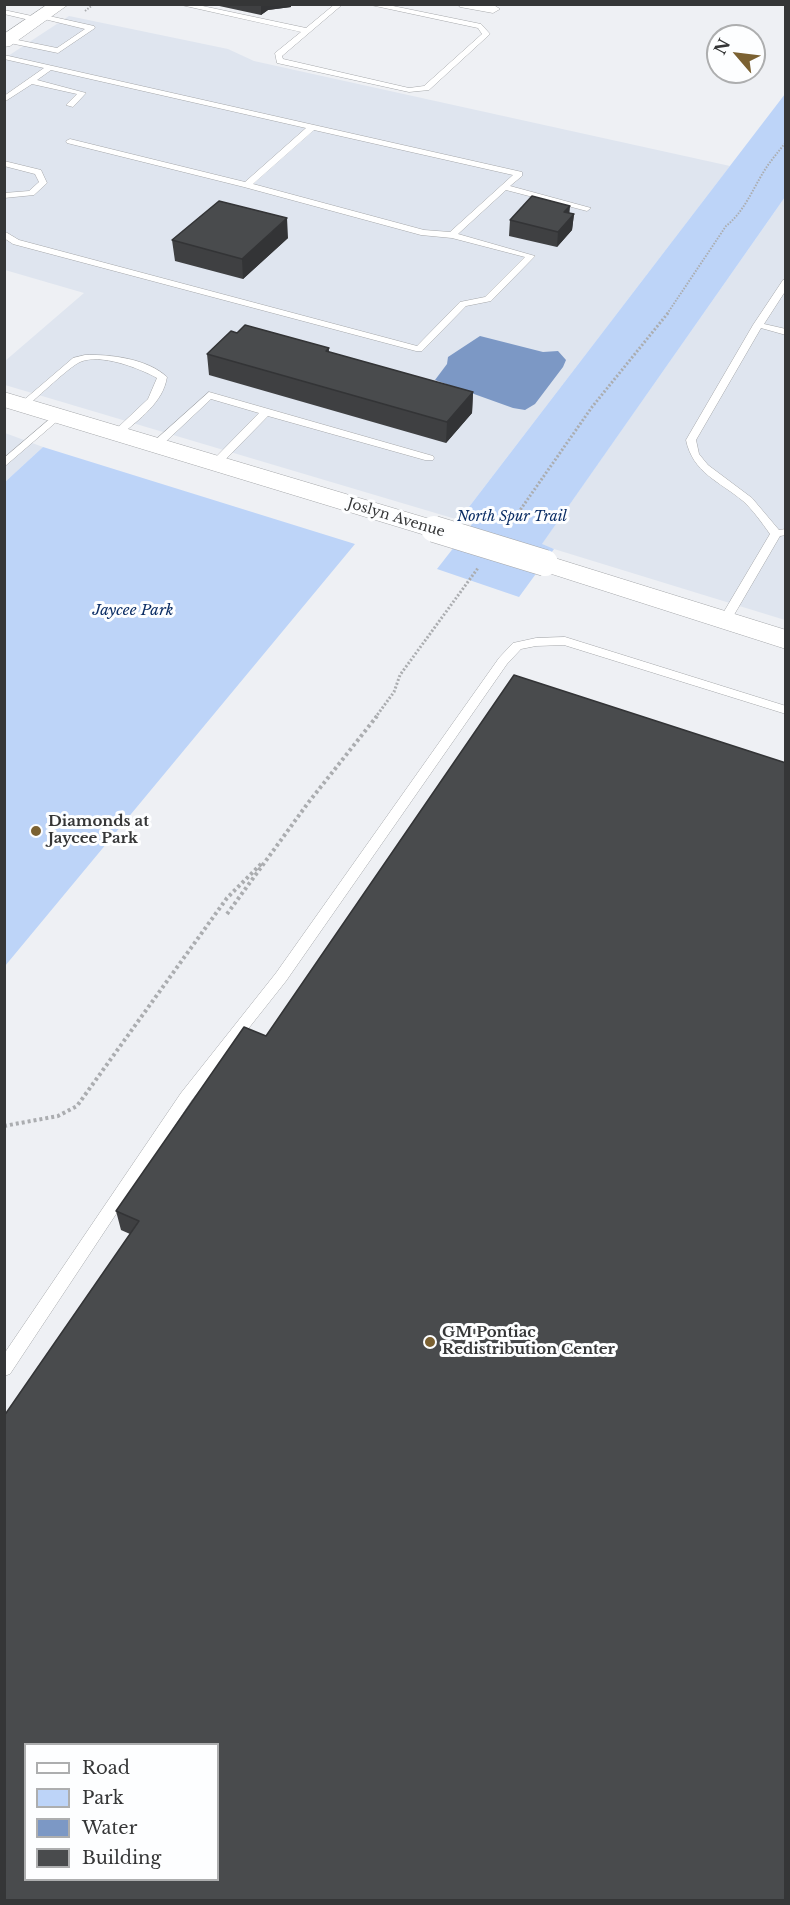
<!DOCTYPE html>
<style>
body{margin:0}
#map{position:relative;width:790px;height:1905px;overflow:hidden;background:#eef0f4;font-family:"Libre Baskerville",serif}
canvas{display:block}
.frame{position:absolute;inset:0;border:6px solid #353637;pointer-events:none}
.legend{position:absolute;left:24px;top:1743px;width:195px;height:138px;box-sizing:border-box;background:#fdfeff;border:2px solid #adaeaf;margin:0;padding:8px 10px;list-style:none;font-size:18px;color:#353637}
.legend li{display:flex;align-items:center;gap:12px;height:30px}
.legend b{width:30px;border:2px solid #adaeaf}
.north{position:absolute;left:706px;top:24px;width:60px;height:60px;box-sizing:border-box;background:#fdfeff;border:2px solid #adaeaf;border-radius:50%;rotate:298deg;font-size:16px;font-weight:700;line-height:24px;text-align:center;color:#353637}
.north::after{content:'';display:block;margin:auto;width:21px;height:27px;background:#7b6132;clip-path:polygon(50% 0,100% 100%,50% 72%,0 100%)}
</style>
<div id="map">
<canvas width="790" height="1905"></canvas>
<div class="frame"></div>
<ul class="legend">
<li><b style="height:8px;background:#fff"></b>Road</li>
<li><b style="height:16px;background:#bdd4f8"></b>Park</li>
<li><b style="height:16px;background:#7c98c5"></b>Water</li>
<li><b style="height:16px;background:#494b4d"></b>Building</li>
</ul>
<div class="north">N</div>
</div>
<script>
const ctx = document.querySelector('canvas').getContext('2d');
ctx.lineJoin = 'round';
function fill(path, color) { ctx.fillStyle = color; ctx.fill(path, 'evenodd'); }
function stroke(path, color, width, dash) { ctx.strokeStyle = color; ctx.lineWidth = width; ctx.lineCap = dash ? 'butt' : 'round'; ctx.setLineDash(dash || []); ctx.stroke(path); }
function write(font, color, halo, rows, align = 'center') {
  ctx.font = font + ' "Libre Baskerville",serif'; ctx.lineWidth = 6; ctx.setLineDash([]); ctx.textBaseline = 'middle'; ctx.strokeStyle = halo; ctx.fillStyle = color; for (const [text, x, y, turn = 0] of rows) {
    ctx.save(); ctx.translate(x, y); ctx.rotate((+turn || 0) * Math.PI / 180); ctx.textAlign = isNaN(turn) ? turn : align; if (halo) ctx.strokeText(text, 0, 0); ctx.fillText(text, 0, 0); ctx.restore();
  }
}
const built = new Path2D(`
 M69,16L228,49L254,61L730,166L459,520L5,385V361L84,293L5,270V58Z
 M785,197V620L541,545Z
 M5,433L43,447L5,482Z`);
const green = new Path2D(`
 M785,94V197L542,544L554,549L519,597L437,569L472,524L459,520Z
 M43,447L355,544L5,966V482Z`);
const water = new Path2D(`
 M480,336L543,352L558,351L566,360L563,367L535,404L525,410L513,408L435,380L447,364L448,357Z`);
const pathFar2 = new Path2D(`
 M85,11L94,4
 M667,314L726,226C745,211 753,188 766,168C772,159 779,151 786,142`);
const pathFar1 = new Path2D(`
 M509,526L592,407L668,313
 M375,718L394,692L400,675L478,568`);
const path = new Path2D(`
 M227,914L308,803L377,716
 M4,1126L58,1116L77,1106L227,898L263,862`);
const lane = new Path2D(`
 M177,4H193L306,28L335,4H343L282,56L283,59L409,88L424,86L482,34L478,28L366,4H383L481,24L490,34L429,90L409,92L277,63L275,53L301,32Z
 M4,10L41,18L42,20L38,22L4,14Z
 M40,14L94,26L95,28L58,53L5,42V38H8L57,48L85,29L40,18Z
 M4,55L522,172V176L510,186L591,208L587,211L506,190L458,234L535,256L491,301L466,306L422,351H416L13,244L4,238V231L19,240L417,346L460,302L485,297L525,257L452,238L421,235L244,187L67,143L66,141L70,139L245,182L306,128L51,70L37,80L86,93L73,107L66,105L77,94L32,84L4,102V96L44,68L4,59ZM314,130L513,175L450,232L424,230L253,184Z
 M4,161L41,170L47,183L34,195L4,198V193L29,191L39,182L35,174L4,166Z
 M786,279V290L764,324L786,329V335L761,328L696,440L699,454L708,465L752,498L779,530L786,529V535L780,536L731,620L725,624L719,620L770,534C762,523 753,510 743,501C719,481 693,473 686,440L753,325L783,280Z
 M85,355C111,354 148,359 167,377C163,403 139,419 121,435L117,436L112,433L148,399L157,378C139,368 100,353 80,362C69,367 38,397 26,407L18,405L73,358Z
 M209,392L433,456L434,458L433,460H425L268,416L220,465H212V461L259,413L211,399L160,447H152V443Z
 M58,412L63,415L62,417L4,467V458Z
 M565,637L786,706V714L564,645L536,646L521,649L507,664L286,981L191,1101L10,1374L4,1376V1354L181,1093L276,973L499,658L513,643L536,638Z`);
const street = new Path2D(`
 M458,4H492L500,9L493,13L460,7Z`);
const secondary = new Path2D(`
 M48,4H69L10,46L4,47V34Z
 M4,392L443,523L447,529L443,535L434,537L425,535L4,407Z
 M545,555L786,630V649L536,569L532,563L536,557Z`);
const secondaryBridge = new Path2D(`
 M434,529L545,563`);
const wall = new Path2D(`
 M210,4H291V7L268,10L261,15Z
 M570,213L574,214L572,230L557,247L509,236L510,220Z
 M288,238L243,279L175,261L172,240Z
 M237,333L329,348V352L473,392L472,413L446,443L209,375L207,354Z
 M266,1036L130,1234L121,1230L116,1211Z`);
const shadedWall = new Path2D(`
 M261,4H291V7L268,10L261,15Z
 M570,206L569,219L574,214L572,230L557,247L558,232L564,212Z
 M287,218L288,238L243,279L242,259Z
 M473,392L472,413L446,443L447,422Z`);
const building = new Path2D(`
 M532,196L570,206L564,212L574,214L558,232L510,220Z
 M219,201L287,218L242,259L172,240Z
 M245,325L329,348L326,351L473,392L447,422L207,354L231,331L237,333Z
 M514,675L786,763V1900H4V1416L139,1221L116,1211L244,1027L266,1036ZM26,1744H218V1880H26Z`);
const markers = [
 [36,831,6,"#7b6132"],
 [430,1342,6,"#7b6132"]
];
const farParknames = [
 ["North Spur Trail",512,517]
];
const farStreetnames = [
 ["Joslyn Avenue",396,518,17]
];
const parkNames = [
 ["Jaycee Park",133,611]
];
const poiNames = [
 ["Diamonds at",48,822],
 ["Jaycee Park",48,839],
 ["GM Pontiac",442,1333],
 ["Redistribution Center",442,1350]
];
fill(built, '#dfe5ef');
fill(green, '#bdd4f8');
fill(water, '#7c98c5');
stroke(lane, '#a6a8ab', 1);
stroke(street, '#a6a8ab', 1);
stroke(secondary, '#a6a8ab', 1);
stroke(pathFar2, '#abadb0', 2, [1.5, 1.5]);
stroke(pathFar1, '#abadb0', 3, [2, 2]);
stroke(path, '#abadb0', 4, [3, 3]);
fill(lane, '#fff');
fill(street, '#fff');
fill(secondary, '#fff');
stroke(secondaryBridge, '#a6a8ab', 27, []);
stroke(secondaryBridge, '#fff', 26);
fill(wall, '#3f4042');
fill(shadedWall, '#333436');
fill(building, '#494b4d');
stroke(building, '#333436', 1.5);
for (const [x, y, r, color] of markers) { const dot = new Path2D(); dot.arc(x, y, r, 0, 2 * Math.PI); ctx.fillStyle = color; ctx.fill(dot); stroke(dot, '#fdfeff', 2); }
write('italic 14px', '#0c2e65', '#fdfeff', farParknames);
write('14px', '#353637', '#fdfeff', farStreetnames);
write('italic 15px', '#0c2e65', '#fdfeff', parkNames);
write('bold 15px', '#353637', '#fdfeff', poiNames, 'left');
</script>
